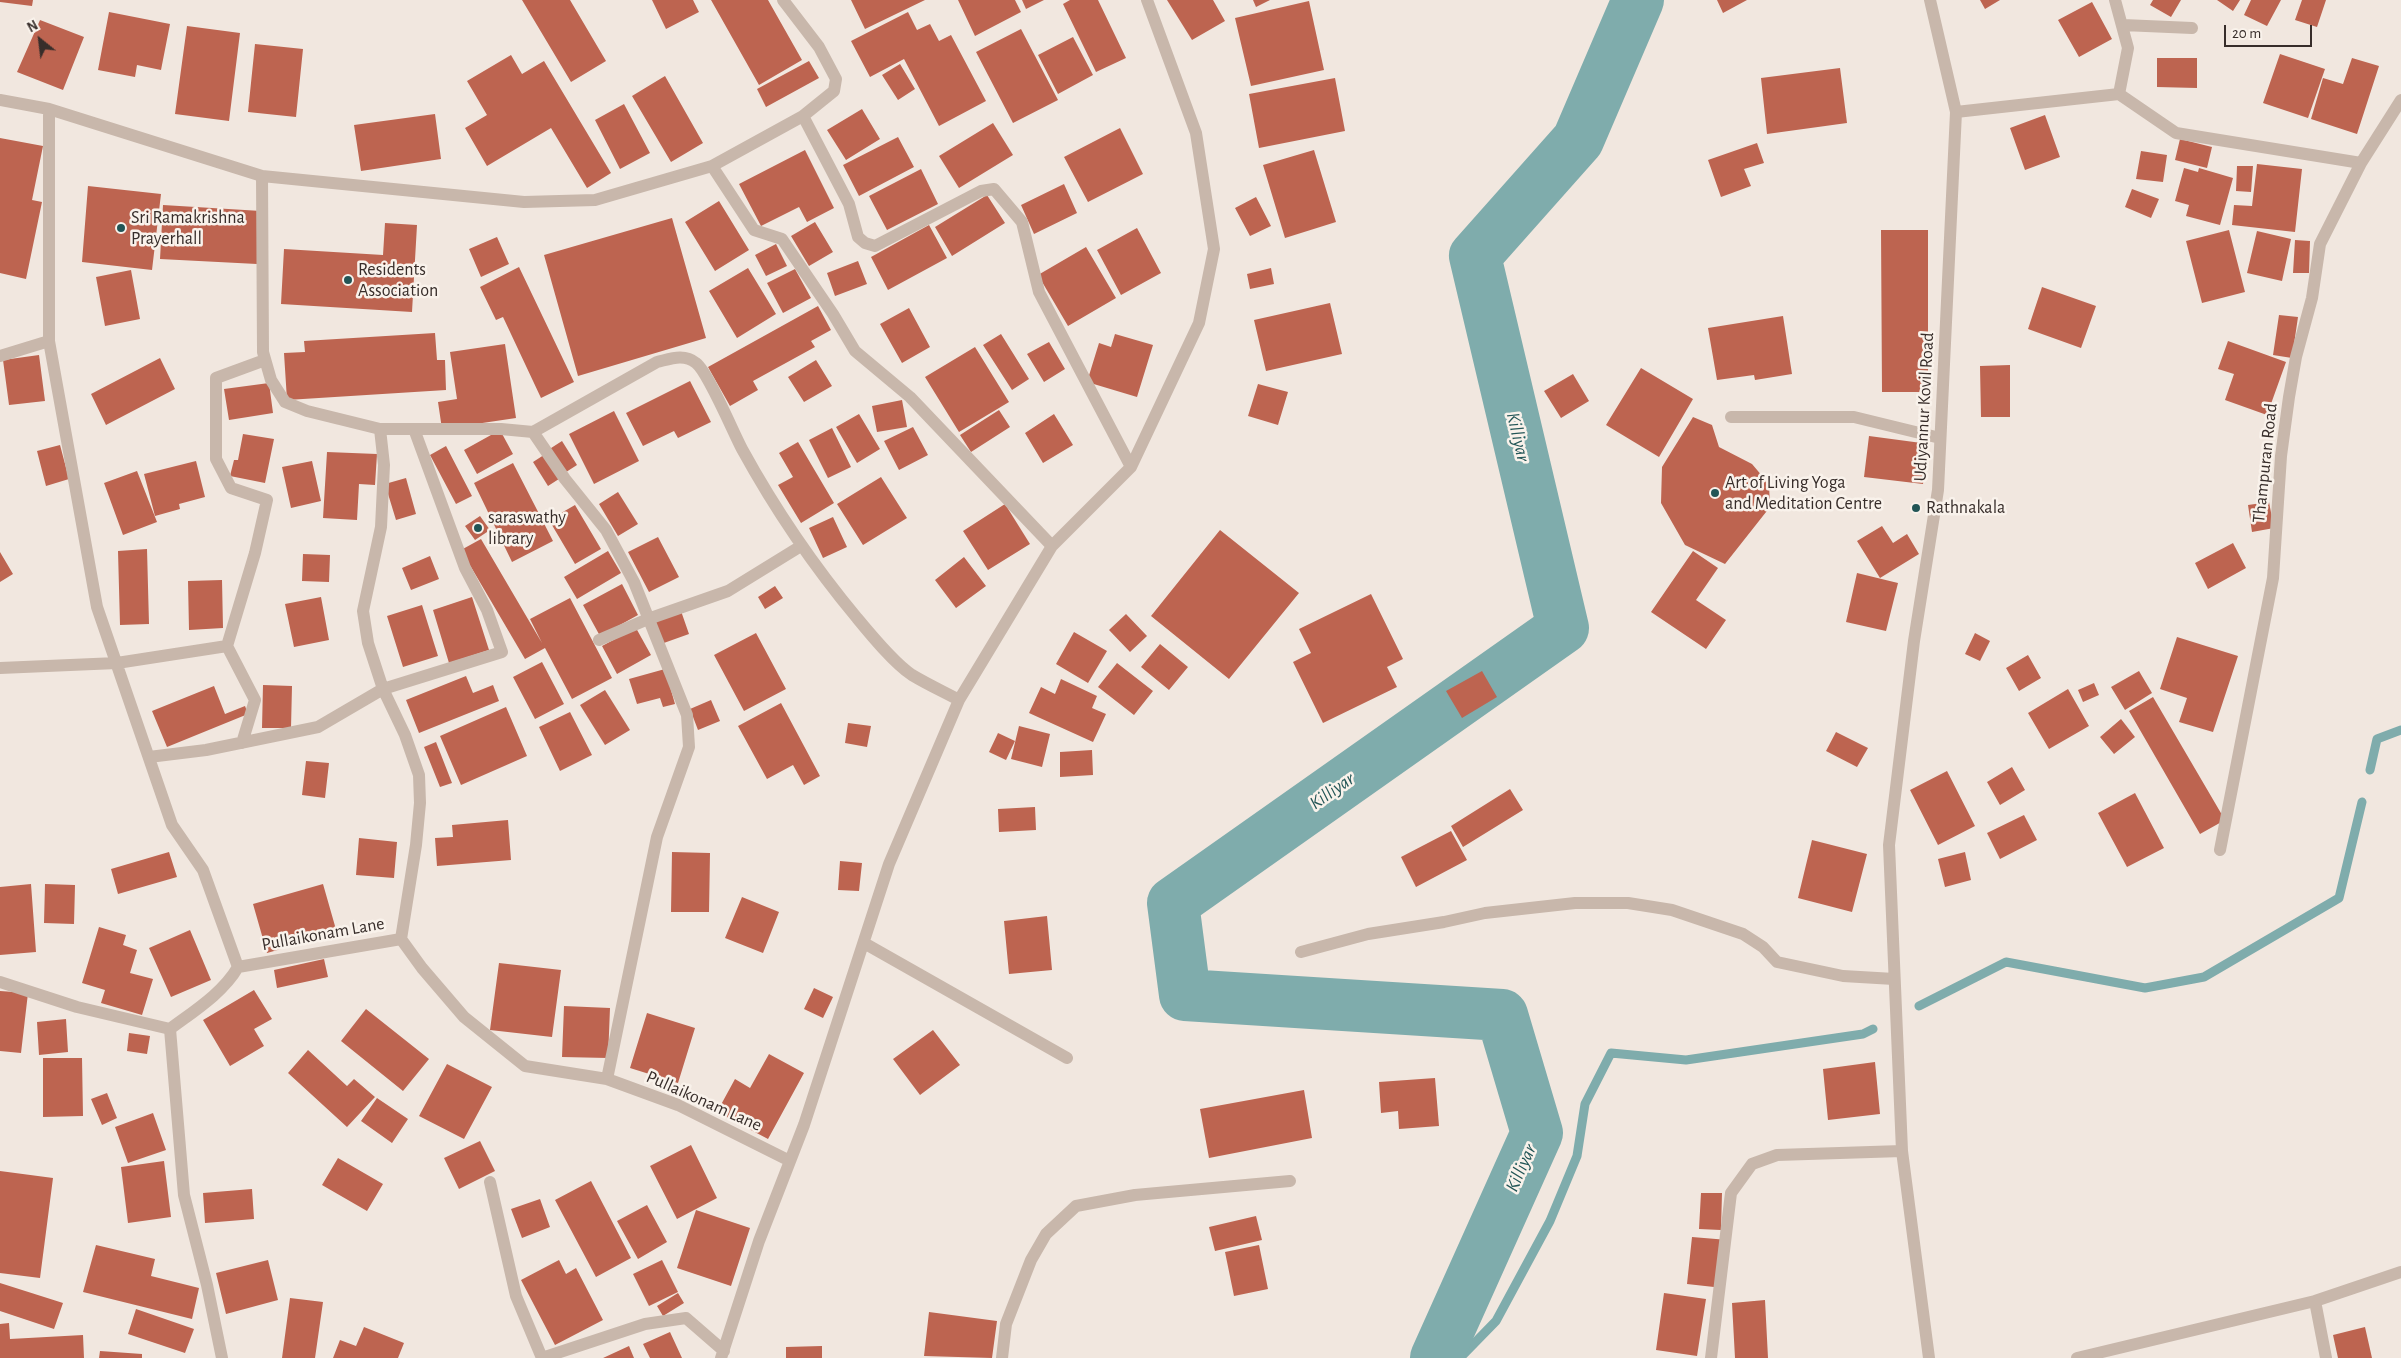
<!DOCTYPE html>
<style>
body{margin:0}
#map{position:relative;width:2401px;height:1358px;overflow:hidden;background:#f1e7df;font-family:"Alegreya Sans",sans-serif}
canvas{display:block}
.north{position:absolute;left:15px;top:15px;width:50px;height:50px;-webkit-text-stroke:4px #f9f2eb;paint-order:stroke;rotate:331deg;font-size:14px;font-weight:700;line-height:20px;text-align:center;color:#372d2a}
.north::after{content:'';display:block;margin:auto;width:18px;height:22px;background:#372d2a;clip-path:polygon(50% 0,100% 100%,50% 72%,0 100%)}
.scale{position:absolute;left:2224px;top:25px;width:88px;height:22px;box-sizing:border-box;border:2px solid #372d2a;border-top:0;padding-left:6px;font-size:15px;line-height:18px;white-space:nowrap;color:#372d2a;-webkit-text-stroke:4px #f9f2eb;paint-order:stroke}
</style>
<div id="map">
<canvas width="2401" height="1358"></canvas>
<div class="north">N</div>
<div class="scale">20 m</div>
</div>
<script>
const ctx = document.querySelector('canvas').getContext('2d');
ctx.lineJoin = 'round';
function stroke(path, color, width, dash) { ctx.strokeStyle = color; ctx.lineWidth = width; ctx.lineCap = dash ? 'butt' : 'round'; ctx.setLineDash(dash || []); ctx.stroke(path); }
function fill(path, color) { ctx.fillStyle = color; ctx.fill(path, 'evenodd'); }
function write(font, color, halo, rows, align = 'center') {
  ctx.font = font + ' "Alegreya Sans",sans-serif'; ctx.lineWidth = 5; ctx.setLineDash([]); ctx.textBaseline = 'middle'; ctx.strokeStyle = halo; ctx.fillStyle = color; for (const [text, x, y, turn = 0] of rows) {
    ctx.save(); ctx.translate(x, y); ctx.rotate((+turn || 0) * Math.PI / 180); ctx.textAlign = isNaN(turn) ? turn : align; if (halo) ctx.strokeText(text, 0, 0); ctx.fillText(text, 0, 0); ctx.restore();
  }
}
const stream = new Path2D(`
 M2370,770L2377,739L2401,730
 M1919,1006L2006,962L2145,988L2204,977L2339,898L2362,802
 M1460,1358L1496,1321L1550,1221L1577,1156L1585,1104L1611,1053L1686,1060L1863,1034L1873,1029`);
const river = new Path2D(`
 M1436,1358L1537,1133L1502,1015L1185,995L1173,903L1563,628L1475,256L1578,140L1638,0`);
const building = new Path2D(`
 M0,0H33L32,6L0,2Z
 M522,0H570L606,61L571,82Z
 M652,0H693L699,12L666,29Z
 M711,0H768L802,60L759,85Z
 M851,0H925L865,29Z
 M958,0H1015L1021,12L975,36Z
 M1022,0H1044L1026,9Z
 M1070,0H1098L1126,58L1096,72L1063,4Z
 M1167,0H1213L1225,21L1192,40Z
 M1253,0H1270L1256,7Z
 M1717,0H1747L1723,13Z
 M1980,0H2000L1985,9Z
 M2153,0H2181L2171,17L2150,5Z
 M2217,0H2240L2233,11Z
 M2251,0H2281L2267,26L2244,15Z
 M2302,0H2326L2317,27L2295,20Z
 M1309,1L1324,70L1251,86L1235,18Z
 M2092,2L2112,39L2079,57L2058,20Z
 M109,12L170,24L161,70L137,65L135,77L98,70Z
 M908,12L917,30L930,24L939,41L951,35L986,101L939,126L904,59L870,77L851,41Z
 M40,20L84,37L63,90L17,72Z
 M187,26L240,33L229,121L175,114Z
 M1021,29L1058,100L1013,123L976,52Z
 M1073,37L1093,75L1058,94L1038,55Z
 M255,44L303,49L296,117L248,112Z
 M2280,54L2325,69L2308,118L2263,103Z
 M511,55L522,74L544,61L611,173L587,188L551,128L487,166L465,128L487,115L467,81Z
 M2157,58H2197V88L2157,87Z
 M2352,58L2379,66L2357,134L2311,119L2323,78L2343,84Z
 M809,61L819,78L766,107L757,89Z
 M900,64L915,89L898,100L882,75Z
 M1840,68L1847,123L1767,134L1761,78Z
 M665,76L703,143L671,162L632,96Z
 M1335,78L1345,131L1259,148L1249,94Z
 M624,104L650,153L620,169L595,120Z
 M862,109L880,139L846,160L827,130Z
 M435,114L441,159L361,171L354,125Z
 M2045,115L2060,157L2025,170L2010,128Z
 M993,123L1013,155L959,188L939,156Z
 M1120,128L1143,174L1088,202L1064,157Z
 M898,137L914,167L859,196L843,165Z
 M0,138L43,146L32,200L42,202L26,279L0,273Z
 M2180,139L2212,147L2207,168L2175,160Z
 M1757,143L1764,163L1744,169L1751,186L1721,197L1708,160Z
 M805,150L834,208L807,222L799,207L761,226L739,184Z
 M1314,150L1336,222L1285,238L1263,165Z
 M2141,151L2167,155L2163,182L2136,179Z
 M2257,164L2302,169L2295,232L2232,225L2234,205L2252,206Z
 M2237,166H2253L2251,192L2236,191Z
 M2184,168L2198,172L2199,168L2233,178L2220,225L2186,216L2189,205L2175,201Z
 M921,169L938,204L887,230L869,196Z
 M1064,184L1077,213L1034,234L1021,205Z
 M88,186L161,194L152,270L82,262Z
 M2132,189L2159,199L2151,218L2125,207Z
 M987,195L1005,223L952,256L935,227Z
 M1256,197L1271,226L1250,236L1235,208Z
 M719,201L749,250L715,271L685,222Z
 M163,205L261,211L257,264L160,259Z
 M672,218L706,338L578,376L544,255Z
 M815,222L833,252L809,266L791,236Z
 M385,223L417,225L412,312L281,304L284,249L383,255Z
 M929,225L947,258L888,290L871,257Z
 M1137,228L1161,273L1121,295L1097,250Z
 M1881,230H1928V392H1882Z
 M2229,230L2245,292L2202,303L2186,241Z
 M2257,231L2291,239L2282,281L2247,273Z
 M497,237L509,264L481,277L469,249Z
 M2295,240L2310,241L2309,273H2293Z
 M776,244L787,266L766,276L755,255Z
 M1086,247L1116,298L1068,326L1038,275Z
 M858,261L867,284L835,296L827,273Z
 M519,267L574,382L541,398L503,317L496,320L480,287Z
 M748,268L776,314L737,338L709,291Z
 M1271,268L1274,284L1250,289L1247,274Z
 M795,269L811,298L783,313L767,283Z
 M131,270L140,319L105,326L96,277Z
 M2042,287L2096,306L2081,348L2028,329Z
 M1330,303L1342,354L1266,371L1254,320Z
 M818,306L831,330L811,341L815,347L753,381L758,390L730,406L708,367Z
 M909,308L930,347L902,363L880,324Z
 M2279,315L2298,317L2292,358L2273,355Z
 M1783,316L1792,374L1755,380L1754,375L1717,380L1708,328Z
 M435,333L437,360H445L446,390L287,400L284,353L305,352L304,341Z
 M1001,334L1029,379L1012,390L983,345Z
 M1115,334L1153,345L1137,397L1087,382L1099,343L1111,347Z
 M2228,341L2286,362L2267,415L2225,400L2234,374L2218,369Z
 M1049,342L1065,369L1044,382L1027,354Z
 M505,344L516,418L442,429L438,402L457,399L450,352Z
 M975,347L1009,402L959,432L925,377Z
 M39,355L45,401L9,405L3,360Z
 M160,358L175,389L106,425L91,394Z
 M816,360L832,386L804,402L788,377Z
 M2010,365V417H1981L1980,366Z
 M1641,368L1693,399L1659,457L1606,425Z
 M1573,374L1589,401L1561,418L1544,391Z
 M690,381L711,422L678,438L674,431L643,446L626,413Z
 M269,383L273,413L229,420L224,389Z
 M1258,384L1288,392L1278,425L1248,416Z
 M902,400L907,427L877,432L872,406Z
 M999,410L1010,427L971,452L960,435Z
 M614,411L639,461L594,484L569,434Z
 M859,414L880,449L857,463L836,427Z
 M1054,414L1073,445L1043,463L1025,433Z
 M1693,417L1712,425L1719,447L1752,464L1769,484L1770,507L1725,564L1685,545L1661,503L1662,467Z
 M913,427L928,455L899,470L884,441Z
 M832,428L851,467L828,478L809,440Z
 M500,430L513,454L477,474L464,450Z
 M243,434L274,439L265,483L230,476L234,460H238Z
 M1869,436L1929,444L1923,484L1864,477Z
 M562,441L577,465L563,474L548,450Z
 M798,442L834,503L801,523L778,485L793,477L779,453Z
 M60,445L69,479L46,486L37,451Z
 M446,446L472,496L456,504L430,455Z
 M327,452L377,454L375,485L359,484L357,520L323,518Z
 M547,453L562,477L548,486L533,462Z
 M196,461L205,497L179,504L180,509L155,516L144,474Z
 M312,461L321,501L291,508L282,467Z
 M513,463L553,541L512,562L474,483Z
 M137,471L157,522L123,535L104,483Z
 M881,477L907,518L863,545L837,504Z
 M406,478L416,514L396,520L385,484Z
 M618,492L638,524L618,536L599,504Z
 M2269,502L2274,528L2252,532L2248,505Z
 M1005,504L1030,544L988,570L963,531Z
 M575,505L601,549L575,564L549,520Z
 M480,516L490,530L475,540L465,526Z
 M833,517L847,547L823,558L809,528Z
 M1882,526L1893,543L1907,534L1919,554L1880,578L1857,541Z
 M1220,530L1299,593L1229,679L1151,616Z
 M658,537L679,577L649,592L628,552Z
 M481,539L542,643L530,619L570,598L612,678L572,699L545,648L525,659L461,550Z
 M2233,543L2246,568L2208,589L2195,563Z
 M147,549L149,624L120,625L118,551Z
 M608,551L621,573L577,599L564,577Z
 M1693,551L1718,568L1696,600L1726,620L1706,649L1651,612Z
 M0,552L13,574L0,582Z
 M303,554L330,555L329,582L302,581Z
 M430,556L439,579L411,590L402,568Z
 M964,557L986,586L956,608L935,580Z
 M1857,573L1898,583L1886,631L1846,622Z
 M222,580L223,628L189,630L188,581Z
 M622,584L638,615L600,636L583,605Z
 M775,586L783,598L765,609L758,597Z
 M1371,594L1403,659L1387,667L1397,687L1323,723L1293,662L1311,653L1299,629Z
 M321,597L329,640L294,647L285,604Z
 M472,597L489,650L449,663L433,610Z
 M422,605L438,656L403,667L387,616Z
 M681,611L689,634L661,644L653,621Z
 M1126,614L1147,636L1130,652L1109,630Z
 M636,628L651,655L617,674L602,646Z
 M1074,632L1107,651L1088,683L1056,664Z
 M756,633L786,689L744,711L714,655Z
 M1975,633L1990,641L1980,661L1965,654Z
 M2177,637L2238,656L2213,732L2179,722L2187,698L2160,689Z
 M1160,644L1188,667L1169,690L1141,667Z
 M2028,655L2041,678L2019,691L2006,668Z
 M542,662L564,704L535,719L513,677Z
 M1117,663L1153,691L1134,715L1098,687Z
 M665,669L675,704L663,707L660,698L637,704L629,679Z
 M1482,671L1497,697L1462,718L1446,691Z
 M2139,671L2152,693L2125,710L2111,687Z
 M466,676L473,693L493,685L499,701L419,733L406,700Z
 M1061,679L1097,696L1092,708L1106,714L1093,742L1029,713L1041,687L1055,694Z
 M2094,683L2099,695L2083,702L2078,690Z
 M263,685L292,686L291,728H262Z
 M214,686L225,714L245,706L248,714L167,747L152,711Z
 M2068,689L2089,726L2049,749L2028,713Z
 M605,690L630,730L605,745L580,705Z
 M2153,697L2225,820L2200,834L2129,711Z
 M711,700L720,721L698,730L690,709Z
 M781,703L820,776L804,785L793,765L767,779L738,726Z
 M506,707L527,756L461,785L440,736Z
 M570,712L592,755L560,771L539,727Z
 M2121,719L2135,737L2114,754L2100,737Z
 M848,723L871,726L867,747L845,743Z
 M1019,726L1050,734L1042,767L1011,759Z
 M1836,732L1868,748L1857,767L1826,751Z
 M998,733L1015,741L1006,760L989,752Z
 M436,742L452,783L440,787L424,747Z
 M1092,750L1093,775L1060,777V752Z
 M306,761L329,763L325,798L302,795Z
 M2012,767L2025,790L2000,805L1987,782Z
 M1947,771L1975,826L1938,845L1910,790Z
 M1510,789L1523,810L1463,847L1451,826Z
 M2135,793L2164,848L2127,867L2098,813Z
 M1035,807L1036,830L999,832L998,809Z
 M2024,815L2037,840L2000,859L1987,833Z
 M508,820L511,860L437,866L435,838L453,837L452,825Z
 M1451,831L1467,860L1416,887L1401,857Z
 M359,838L397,842L394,878L356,875Z
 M1812,840L1867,854L1852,912L1798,898Z
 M169,852L177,877L118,894L111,869Z
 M672,852L710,853L709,912H671Z
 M1965,852L1971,880L1945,887L1938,859Z
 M840,861L862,863L859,891L838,890Z
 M31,884L36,952L0,955V887Z
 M45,884L75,885L74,924L44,923Z
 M323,884L337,933L267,953L253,904Z
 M742,897L779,912L763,953L725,938Z
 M1047,916L1052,970L1009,974L1004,921Z
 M99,927L126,935L123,945L137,950L130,973L153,979L142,1015L101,1003L105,990L82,983Z
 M190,930L211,980L171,997L149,948Z
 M324,959L328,977L277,988L274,970Z
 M499,963L561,970L552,1037L490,1030Z
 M814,988L833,997L823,1018L804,1009Z
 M254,990L272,1019L254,1029L264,1046L230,1066L203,1020Z
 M0,991L28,993L21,1053L0,1051Z
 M564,1006L610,1008L608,1058L562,1057Z
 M366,1009L429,1059L403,1091L341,1041Z
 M647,1013L695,1028L678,1083L630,1068Z
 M66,1019L68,1052L39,1055L37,1022Z
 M933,1030L960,1065L920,1095L893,1059Z
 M129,1033L150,1036L147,1054L127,1051Z
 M308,1050L347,1086L354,1079L375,1097L347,1127L288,1073Z
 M769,1054L804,1073L768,1139L717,1112L735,1079L750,1088Z
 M43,1058H82L83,1116L43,1117Z
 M1875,1062L1880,1114L1828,1120L1823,1069Z
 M447,1064L492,1087L464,1139L419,1116Z
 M1435,1078L1439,1126L1399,1129L1398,1111L1381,1113L1379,1082Z
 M1304,1090L1312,1138L1209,1158L1200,1109Z
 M107,1093L117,1118L102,1125L91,1099Z
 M377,1098L408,1119L392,1143L361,1121Z
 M153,1113L166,1150L128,1163L115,1127Z
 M480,1141L495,1171L459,1189L444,1158Z
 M691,1145L717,1198L677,1219L650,1166Z
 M338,1158L383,1184L367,1211L322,1185Z
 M164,1161L171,1217L128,1223L121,1167Z
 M0,1171L53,1178L40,1278L0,1273Z
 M591,1181L631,1258L596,1277L555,1200Z
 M252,1189L254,1219L205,1223L203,1193Z
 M1701,1193H1722L1721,1230L1699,1229Z
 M540,1199L550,1227L522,1238L511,1209Z
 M647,1205L667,1242L638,1259L617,1221Z
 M696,1210L750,1228L731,1286L677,1268Z
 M1256,1216L1262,1240L1215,1251L1209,1227Z
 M1692,1237L1728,1240L1723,1288L1687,1284Z
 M96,1245L155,1259L151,1276L199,1288L192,1319L83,1292Z
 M1259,1245L1268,1289L1234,1296L1225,1252Z
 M268,1260L278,1300L226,1314L216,1273Z
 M559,1260L566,1274L576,1268L603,1320L555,1345L521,1280Z
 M662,1260L678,1292L649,1306L633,1274Z
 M0,1283L63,1303L54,1329L0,1311Z
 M678,1293L684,1303L663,1316L657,1306Z
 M1664,1293L1706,1299L1697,1356L1656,1350Z
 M290,1298L323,1302L315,1358H282Z
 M1765,1300L1768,1358H1735L1732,1303Z
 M136,1309L194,1329L185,1353L128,1334Z
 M929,1312L997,1321L992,1358L924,1356Z
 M9,1323L10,1339L83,1335L84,1358H0V1324Z
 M364,1327L404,1343L398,1358H333L340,1340L356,1346Z
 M2365,1327L2372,1358H2338L2333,1335Z
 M670,1332L682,1358H650L643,1344Z
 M629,1346L634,1358H603Z
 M822,1346V1358H786V1347Z
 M100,1351L142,1354V1358H99Z`);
const minor = new Path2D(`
 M2115,0L2128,48L2119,94
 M2123,25L2192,28
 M0,100L49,109L262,176L524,202L595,200L712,166L803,116L834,91L836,79L819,47L783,0
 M49,109V341L97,607L172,825L203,870L238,967
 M1956,112L2119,94L2176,133L2361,163
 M803,116L849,204L858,237L865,243L875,246L981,191L994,189L1022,222L1039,292L1131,467
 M712,166L754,230L782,239L833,314L855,351L910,397L1052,546
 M262,176L263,352L271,380L285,402L307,411L380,429H501L533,432L657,362C670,359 684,353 696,363C708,372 733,432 742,449C776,511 812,564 857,618C871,635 894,663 912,675C927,684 944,692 959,700
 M0,356L49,341
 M1731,417H1854L1940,438
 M380,429L384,465L381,527L363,611L368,643L383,689L405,735L419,775L420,803L416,845L401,939
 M533,432L565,479L606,530L634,582L687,715L689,747L657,837L607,1079
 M599,640L648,619L728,591L801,546
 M0,668L117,663L227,646
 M242,743L255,700L227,646L255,553L267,500L231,488L216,459V378L265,360
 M149,757L206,750L318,727L383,689L502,652L487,610L465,568L414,429
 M2220,850L2273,578L2281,456L2289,397L2296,357L2312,298L2320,244L2361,163L2401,100
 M864,943L1067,1058
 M1301,952L1368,934L1444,922L1485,913L1575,903H1628L1672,910L1743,934L1763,947L1777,962L1843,976L1894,979
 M0,982L77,1007L170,1029C194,1011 223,993 238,967L401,939L422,968L464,1017L525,1066L607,1079L678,1105L790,1161
 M170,1029L184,1195L207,1285L222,1358
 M490,1182L516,1296L542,1358
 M2315,1301L2326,1358
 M542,1358L645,1324L686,1318L724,1351
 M721,1358L759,1241L804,1125L889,864L959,700L1052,546L1131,467L1199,323L1214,249L1196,133L1147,0
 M1002,1358L1006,1324L1031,1260L1046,1234L1076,1206L1135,1195L1290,1181
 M1711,1358L1731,1193L1752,1164L1777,1155L1902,1151
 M1929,1358L1902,1151L1889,845L1914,641L1938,490L1956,112L1930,0
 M2077,1358L2315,1301L2401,1272`);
const markers = [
 [121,228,5,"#225556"],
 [348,280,5,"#225556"],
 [1715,493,5,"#225556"],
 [1916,508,5,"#225556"],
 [478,528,5,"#225556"]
];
const poiNames = [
 ["Sri Ramakrishna",131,218],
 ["Prayerhall",131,239],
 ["Residents",358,270],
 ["Association",358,291],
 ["Art of Living Yoga",1725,483],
 ["and Meditation Centre",1725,504],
 ["Rathnakala",1926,508],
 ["saraswathy",488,518],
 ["library",488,539]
];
const streetNames = [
 ["Udiyannur Kovil Road",1924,407,-87],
 ["Thampuran Road",2265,463,-84],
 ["Pullaikonam Lane",323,934,-10],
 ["Pullaikonam Lane",704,1101,24]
];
const waterNames = [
 ["Killiyar",1518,437,77],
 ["Killiyar",1332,791,-35],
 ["Killiyar",1521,1168,-66]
];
stroke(stream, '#7facac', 9);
stroke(river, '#7facac', 52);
fill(building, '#bd6450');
stroke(minor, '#c8b7ab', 12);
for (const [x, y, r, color] of markers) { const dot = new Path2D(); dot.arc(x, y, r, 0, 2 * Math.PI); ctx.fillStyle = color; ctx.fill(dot); stroke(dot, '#f9f2eb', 2); }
write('18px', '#372d2a', '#f9f2eb', poiNames, 'left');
write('18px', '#372d2a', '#f9f2eb', streetNames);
write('italic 19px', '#225556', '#f9f2eb', waterNames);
</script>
